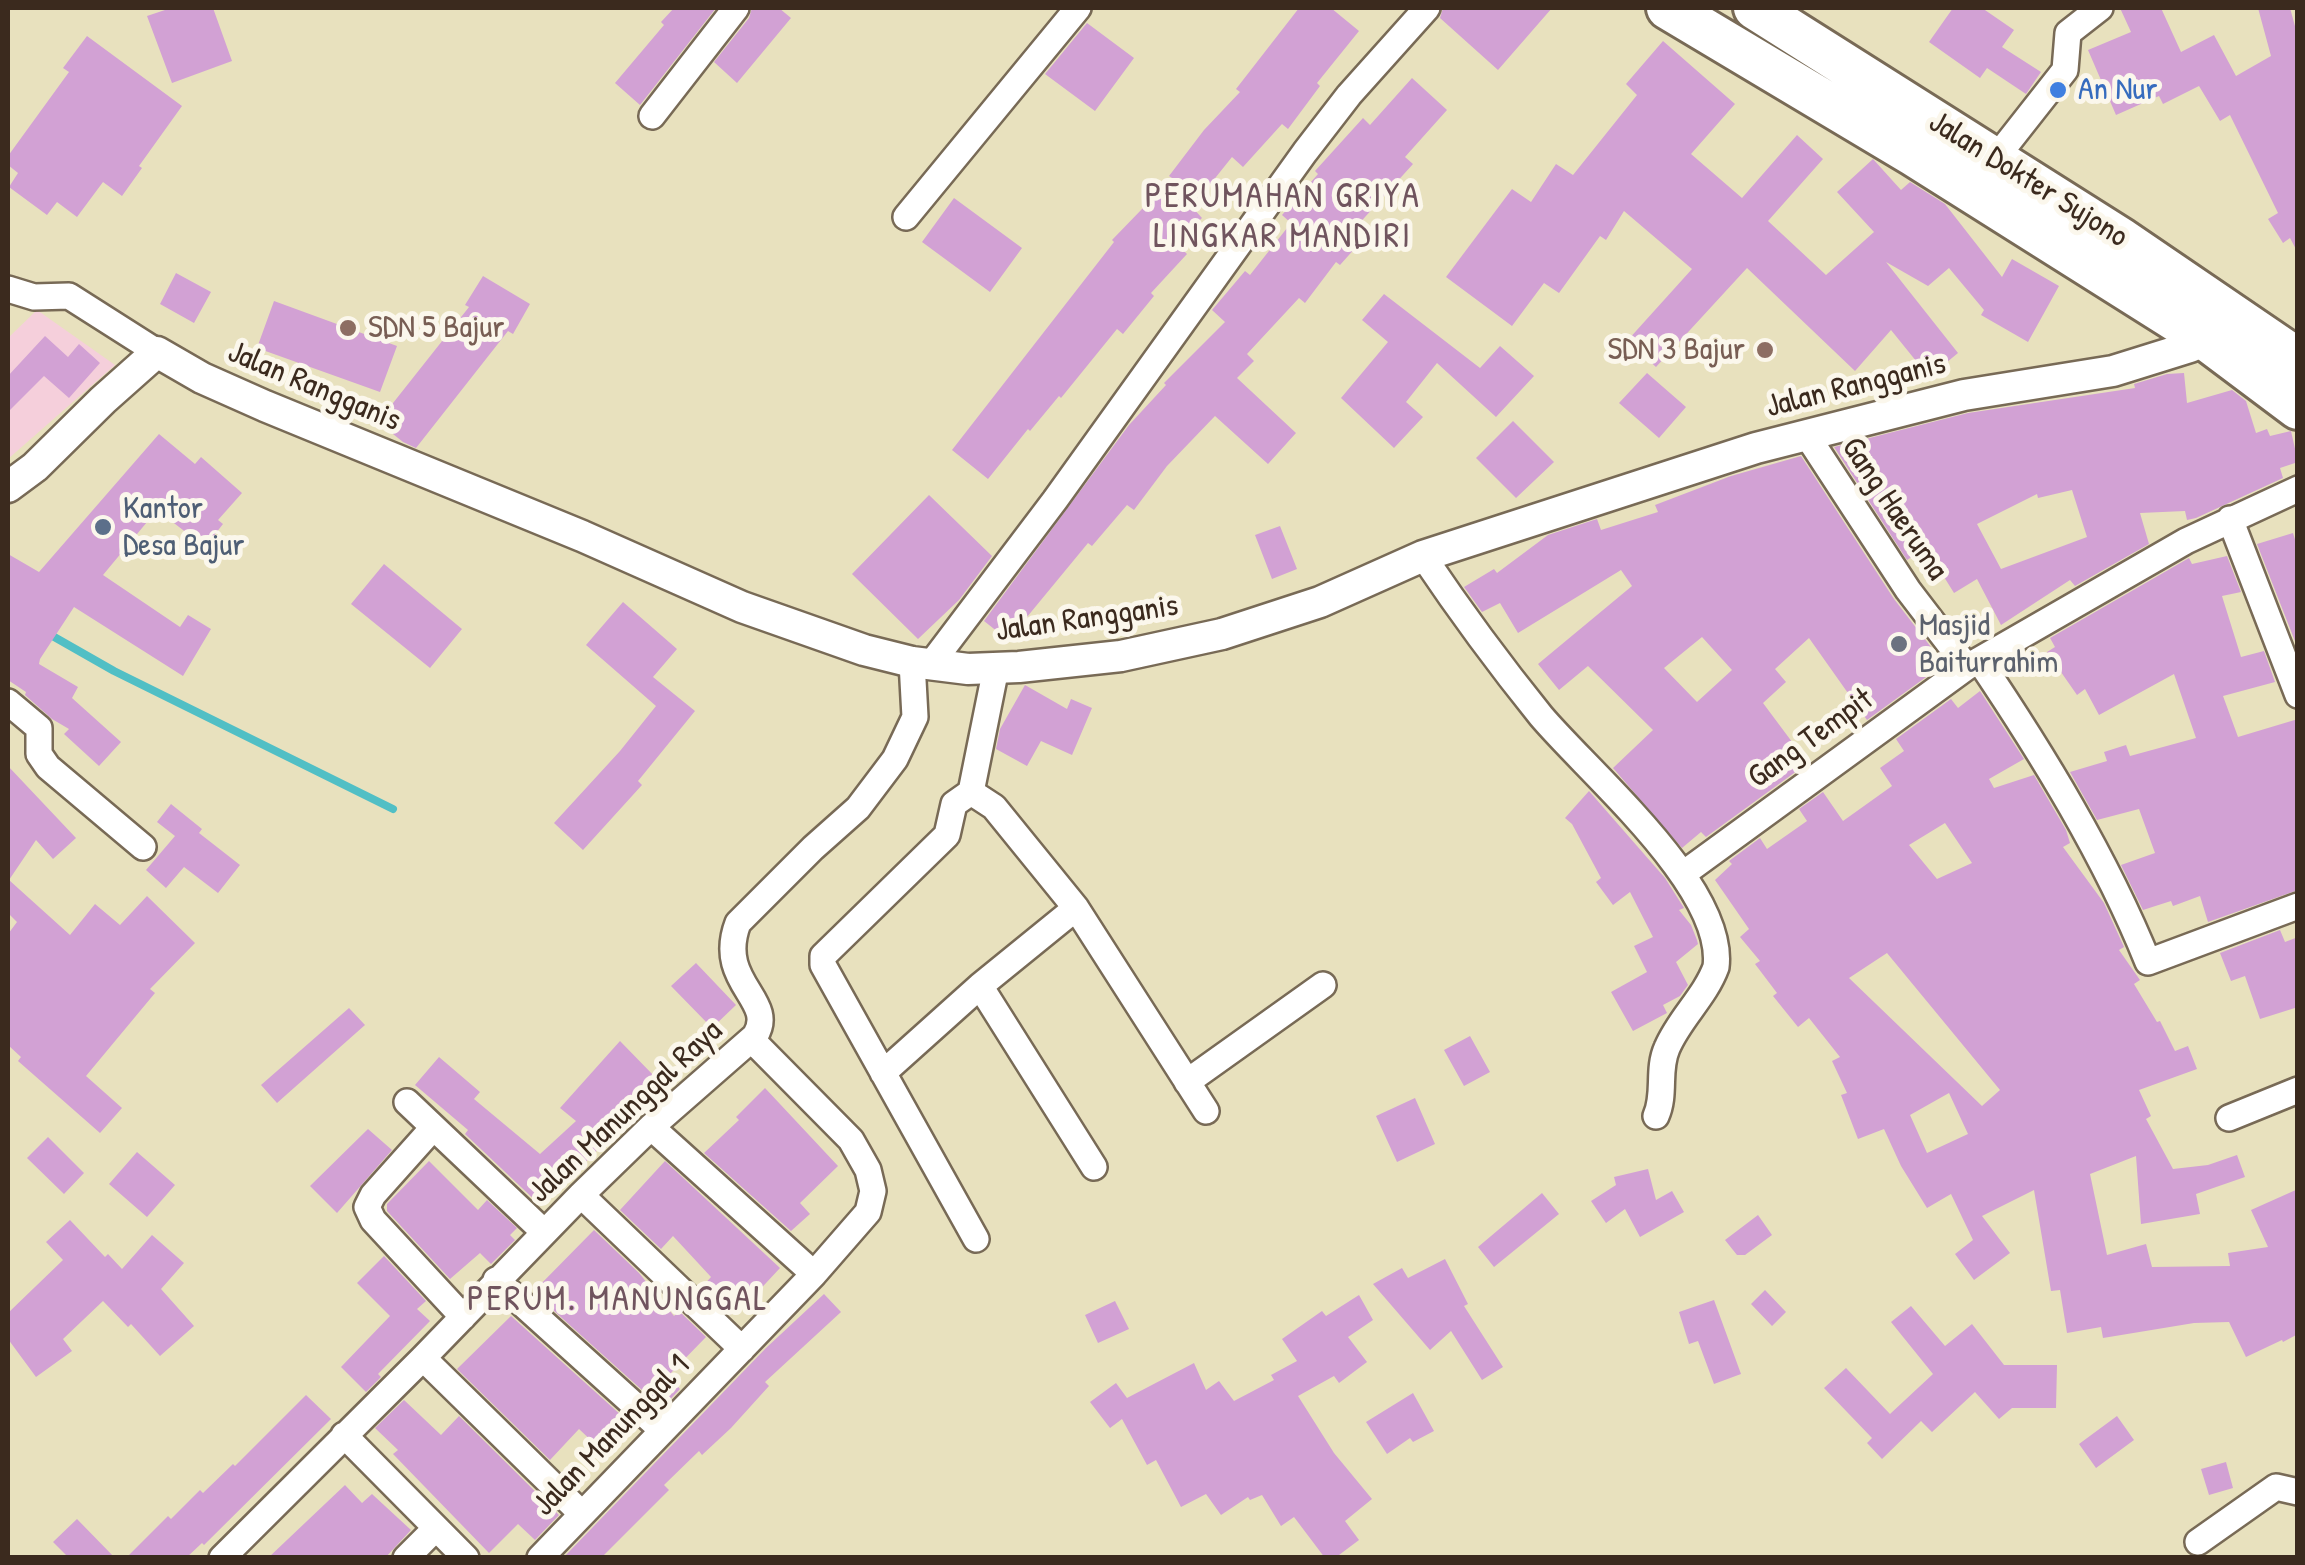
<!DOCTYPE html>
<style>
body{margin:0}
#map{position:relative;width:2305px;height:1565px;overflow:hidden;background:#e8e1be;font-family:"Patrick Hand",sans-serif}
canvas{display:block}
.frame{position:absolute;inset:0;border:10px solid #3b2a1e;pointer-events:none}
</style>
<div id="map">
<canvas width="2305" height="1565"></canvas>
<div class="frame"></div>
</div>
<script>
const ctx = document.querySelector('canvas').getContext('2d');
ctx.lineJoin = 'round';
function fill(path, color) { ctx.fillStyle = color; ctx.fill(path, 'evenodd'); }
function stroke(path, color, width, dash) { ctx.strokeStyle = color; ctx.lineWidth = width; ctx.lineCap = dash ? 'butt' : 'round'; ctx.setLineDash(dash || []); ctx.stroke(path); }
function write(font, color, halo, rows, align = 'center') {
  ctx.font = font + ' "Patrick Hand",sans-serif'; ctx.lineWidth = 10; ctx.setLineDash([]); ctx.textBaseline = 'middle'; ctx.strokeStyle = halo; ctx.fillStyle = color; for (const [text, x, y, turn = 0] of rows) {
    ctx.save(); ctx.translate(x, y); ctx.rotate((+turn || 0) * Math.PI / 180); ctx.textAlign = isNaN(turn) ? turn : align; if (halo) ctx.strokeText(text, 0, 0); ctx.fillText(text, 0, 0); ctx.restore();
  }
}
const built = new Path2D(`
 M37,310L115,365L8,459V338Z`);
const stream = new Path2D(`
 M49,634L114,671L393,809`);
const building = new Path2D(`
 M171,8H213L232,61L172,83L147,16Z
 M674,8H716L640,105L615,83L664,25L661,22Z
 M752,8H779L791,18L737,83L714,62L749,18Z
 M1299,8H1331L1359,31L1317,83L1320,86L1288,129L1282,124L1243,167L1232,157L1192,207L1202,218L1176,243L1187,254L1151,293L1154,296L1123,334L1117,329L1061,398L1059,396L1030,431L1028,429L988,479L952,450L1114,242L1112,240L1172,178L1169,176L1204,130L1240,92L1236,89Z
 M1443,8H1552L1498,70L1440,18Z
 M1953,8H1982L2014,30L2002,47L2041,72L2026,94L1987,68L1980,78L1929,42Z
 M2120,8H2161L2181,52L2214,35L2236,76L2271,56L2258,8H2290L2298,37V253L2290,238L2283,243L2268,219L2278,213L2230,115L2220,121L2199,86L2163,104L2159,96L2116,115L2088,50L2131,32Z
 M1087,23L1134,58L1095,111L1045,74Z
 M87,36L182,106L139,166L142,168L122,196L103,182L77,217L57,202L47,215L9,187L18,173L8,165V156L69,72L63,68Z
 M1663,41L1735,104L1691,154L1742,198L1797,135L1823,159L1768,221L1826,275L1874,232L1837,192L1873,159L1901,190L1910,182L1945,204L2002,277L2012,259L2059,286L2028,342L1981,315L1984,310L1949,268L1928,286L1886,262L1958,353L1929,377L1891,330L1855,371L1747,268L1656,367L1627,341L1692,269L1624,211L1606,240L1600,236L1559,293L1544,283L1512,326L1446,277L1512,189L1531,202L1556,164L1573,175L1637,95L1626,84Z
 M1412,78L1447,110L1405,157L1413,164L1356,227L1366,236L1340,265L1336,262L1305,303L1299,298L1247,354L1254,361L1237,378L1296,433L1268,464L1215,416L1167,466L1134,510L1127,505L1092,546L1088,543L1008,640L984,621L1129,425L1166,385L1164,383L1225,322L1212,310L1245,271L1250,275L1291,223L1282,215L1318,174L1315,171L1363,118L1370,125Z
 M954,198L1022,248L990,292L922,242Z
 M176,273L211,292L194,323L160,304Z
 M483,276L530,304L513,334L508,331L416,448L403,442L378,422L469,307L465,305Z
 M1384,294L1480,368L1500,346L1534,376L1496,417L1437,363L1406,402L1423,417L1394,448L1341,398L1388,342L1362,320Z
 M274,301L397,346L380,392L257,348Z
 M45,336L68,357L79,344L100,363L69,398L44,376L8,412V376Z
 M1647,373L1686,407L1659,438L1619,403Z
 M2184,373L2187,403L2232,390L2246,401L2256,433L2267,429L2270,436L2291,431L2298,462L2280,468L2283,478L2196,518L2187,520L2185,511L2140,513L2149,544L2075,586L2070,580L2001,625L1977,579L1954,593L1926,548L1907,560L1834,447L1968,413L2135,388L2134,384L2167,374ZM2072,490L2087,537L2001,569L1977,524L2037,494L2038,498Z
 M1513,421L1554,462L1516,498L1476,458Z
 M159,434L195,464L201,457L242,493L218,520L223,524L205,547L157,510L103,575L180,627L188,615L211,629L183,676L74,607L40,659L39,664L78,687L72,698L121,742L99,766L64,734L69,729L52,719L25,695L26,692L8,680V554L39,572Z
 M1801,456L1894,599L1944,664L1867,720L1809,638L1775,669L1786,682L1763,703L1804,758L1802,760L1805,765L1706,837L1701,832L1682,848L1613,768L1653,730L1588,666L1559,690L1538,664L1632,586L1621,570L1518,633L1500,603L1482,612L1464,587L1494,569L1497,573L1548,535L1597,519L1601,530L1658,512L1655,505L1731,476ZM1702,637L1732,670L1697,702L1664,668Z
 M929,495L992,556L959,600L918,639L852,574Z
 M1280,526L1297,569L1272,579L1255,535Z
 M2293,533L2298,549V649L2257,544Z
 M2227,556L2241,592L2222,596L2241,657L2264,651L2275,682L2223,696L2238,737L2298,719V890L2208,922L2200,896L2173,906L2171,901L2143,910L2121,865L2155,853L2139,809L2097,820L2070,772L2107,761L2104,752L2126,745L2130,756L2196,738L2174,674L2099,715L2085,689L2077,695L2047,652L2055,647L2050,638L2189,558L2192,564Z
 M384,564L462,629L430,668L351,604Z
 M623,602L677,649L653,677L695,711L638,781L642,785L583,850L554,823L620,751L656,706L586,645Z
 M1025,685L1067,709L1071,699L1092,708L1072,755L1041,741L1027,766L996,749L1000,729Z
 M1980,691L2024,759L1989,779L1994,788L2034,775L2066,830L2070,843L2063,847L2104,903L2124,947L2119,950L2140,980L2134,984L2157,1022L2160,1021L2175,1051L2188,1046L2197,1069L2139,1090L2151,1116L2146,1119L2173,1169L2208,1165L2237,1155L2245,1177L2196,1194L2200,1214L2141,1224L2136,1156L2090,1174L2107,1255L2146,1244L2152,1267L2230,1266L2228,1253L2268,1247L2251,1210L2298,1189V1334L2283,1342L2282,1340L2246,1357L2229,1322L2194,1323L2103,1338L2101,1327L2067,1333L2060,1290L2051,1291L2034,1190L1982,1216L2010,1253L1974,1280L1955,1254L1973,1240L1951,1194L1927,1208L1901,1166L1884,1129L1858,1139L1841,1095L1847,1093L1832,1061L1840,1057L1809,1018L1798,1027L1773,996L1777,993L1755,964L1760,961L1740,937L1749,929L1715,880L1732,864L1729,861L1760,838L1767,849L1807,821L1799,809L1823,792L1843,821L1892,786L1880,768L1904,751L1896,739L1951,699L1958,708ZM1945,823L1972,863L1937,879L1909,845ZM1887,953L2000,1090L1982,1106L1849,978ZM1949,1093L1968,1134L1927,1153L1910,1115Z
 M8,766L76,838L53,859L36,840L9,880L70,935L95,904L120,925L147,896L195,943L150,989L155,993L86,1076L122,1108L100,1133L18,1061L21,1057L8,1045V934L17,922L8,913Z
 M1589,791L1665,878L1684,908L1679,910L1691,925L1697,940L1698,944L1676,962L1688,985L1685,989L1680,996L1663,1005L1667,1013L1633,1031L1611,992L1647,972L1634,946L1653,937L1630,892L1613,905L1596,882L1601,878L1572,824L1565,818Z
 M171,804L202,829L199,833L240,865L218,893L184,867L166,888L146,870L175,836L157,822Z
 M2280,930L2285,942L2298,937V1007L2260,1019L2245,976L2231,981L2220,953Z
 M696,963L736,1005L712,1028L671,986Z
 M349,1008L365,1025L277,1103L261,1085Z
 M1470,1036L1490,1072L1464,1086L1444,1050Z
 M620,1041L657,1079L624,1112L627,1114L595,1153L540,1205L465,1134L468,1130L415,1085L439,1057L480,1092L474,1099L540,1154L576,1121L560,1108Z
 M765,1088L838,1166L800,1203L810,1214L791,1231L704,1153L739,1120L736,1117Z
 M1415,1098L1435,1144L1397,1162L1376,1116Z
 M368,1129L392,1150L337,1213L310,1186Z
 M48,1137L84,1173L64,1194L27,1158Z
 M137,1152L175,1185L147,1217L109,1184Z
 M429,1161L478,1210L487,1200L517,1228L510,1235L515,1240L491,1264L480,1253L450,1279L387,1211V1204Z
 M665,1161L780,1268L753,1297L751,1294L730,1315L701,1288L711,1277L673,1236L661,1249L620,1210Z
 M1648,1169L1656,1200L1672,1191L1684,1212L1640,1237L1625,1209L1606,1223L1591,1201L1616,1185L1614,1177Z
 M1542,1193L1559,1214L1494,1267L1478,1247Z
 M1758,1215L1772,1235L1745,1255H1737L1725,1240Z
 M70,1220L105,1257L108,1254L122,1269L152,1235L184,1263L161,1289L194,1326L160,1356L131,1324L128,1327L103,1301L63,1339L72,1351L36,1377L8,1339V1313L63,1260L46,1242Z
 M594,1230L639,1273L674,1316L679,1311L706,1337L668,1376L680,1389L662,1408L533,1292Z
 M384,1256L426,1301L417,1309L430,1321L378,1374L381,1377L366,1392L341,1367L390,1316L357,1283Z
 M1445,1259L1468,1304L1464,1306L1503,1367L1482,1380L1451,1331L1430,1350L1373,1284L1402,1268L1408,1278Z
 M1765,1290L1786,1312L1772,1326L1751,1304Z
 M824,1294L841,1312L765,1382L769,1386L731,1428L702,1455L699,1451L664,1485L669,1490L601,1558H563L766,1348Z
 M1359,1295L1373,1320L1348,1337L1367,1362L1339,1383L1334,1376L1298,1396L1334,1453L1372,1499L1345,1521L1359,1540L1335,1558H1325L1294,1517L1281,1526L1262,1495L1250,1500L1248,1497L1221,1515L1206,1494L1181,1507L1156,1460L1147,1465L1122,1419L1110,1428L1090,1402L1116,1383L1127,1398L1194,1363L1206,1390L1219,1381L1234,1401L1274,1380L1271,1375L1297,1361L1282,1339L1322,1311L1326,1316Z
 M1714,1300L1741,1374L1714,1384L1698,1341L1689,1344L1679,1312Z
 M1115,1301L1129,1329L1098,1343L1085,1315Z
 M1911,1306L1945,1346L1972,1324L2004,1365H2057L2056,1408H2012L1999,1419L1975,1392L1932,1432L1921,1421L1882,1459L1867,1443L1872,1438L1824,1388L1846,1368L1890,1414L1933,1374L1891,1322Z
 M511,1316L622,1416L596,1445L579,1429L550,1460L457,1369Z
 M1413,1393L1434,1431L1413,1442L1410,1438L1387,1454L1366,1422Z
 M306,1395L331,1419L204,1545L202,1543L186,1558H126L168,1516L171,1519L200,1490L203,1493L233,1464L235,1466Z
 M404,1400L441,1435L459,1416L559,1515L535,1540L518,1524L489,1553L393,1454L398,1450L375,1428Z
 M2117,1416L2134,1440L2096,1468L2079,1444Z
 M2226,1462L2233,1488L2209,1495L2201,1469Z
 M345,1485L362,1503L372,1494L411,1530L385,1558H268Z
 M77,1519L115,1558H69L53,1542Z`);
const minor = new Path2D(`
 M652,116L736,8
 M1995,159L2065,70L2068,33L2100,8
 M906,217L1078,8
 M8,289L34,297L69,296L157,352
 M1806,434L1908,590L1967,667
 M2230,519L2298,695
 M1423,556C1460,611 1499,664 1541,716C1590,774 1726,888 1716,967C1705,997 1679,1019 1667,1048C1657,1070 1666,1094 1656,1116
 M1979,660C2043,755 2105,856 2148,962L2298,906
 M931,664L1055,500L1305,152L1349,95L1427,8
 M8,702L39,728V754L48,767L143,847
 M971,792L994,807L1076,908L1206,1111
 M1683,874L1967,667L2186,541L2298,489
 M980,986L1094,1167
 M883,1073L980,986L1076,908
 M1187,1082L1323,985
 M407,1102L544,1232
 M2229,1118L2298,1090
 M651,1127L814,1274
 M432,1129L373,1195L367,1207L373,1220L463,1317
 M581,1195L742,1349
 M976,1239L823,965V956L947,835L954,804L971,792L996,668
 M496,1280L661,1429
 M423,1358L581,1513
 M344,1435L466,1558
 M2198,1542L2276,1487L2298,1492
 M222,1558L423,1358L581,1195L651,1127L755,1036C778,1000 715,983 738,923L813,848L858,808L895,759L915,717L912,662
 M406,1558L436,1528
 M540,1558L814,1274L868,1212L873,1191L868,1170L851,1140L752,1040`);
const tertiary = new Path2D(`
 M8,487L35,467L103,400L157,352L202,378L265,406L582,536L742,607L864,650L912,662L968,669L1019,667L1121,656L1222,634L1320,602L1423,556L1756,448L1964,395L2113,371L2190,347L2220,331`);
const trunk = new Path2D(`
 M1668,8L1914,155L2206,339L2298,408
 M1755,8L2122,240L2298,360`);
const markers = [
 [2058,90,10,"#3f7fe0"],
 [348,328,10,"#8d6e63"],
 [1765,350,10,"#8d6e63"],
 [103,527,10,"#5c6f8a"],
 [1899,644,10,"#6b7280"]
];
const shopNames = [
 ["An Nur",2078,90]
];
const streetNames = [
 ["Jalan Dokter Sujono",2028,180,32],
 ["Jalan Rangganis",1856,386,-14],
 ["Jalan Rangganis",314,387,23],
 ["Gang Haeruma",1894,509,56],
 ["Jalan Rangganis",1087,619,-8],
 ["Gang Tempit",1811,739,-36],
 ["Jalan Manunggal Raya",626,1112,-43],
 ["Jalan Manunggal 1",612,1436,-46]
];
const educationNames = [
 ["SDN 5 Bajur",368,328],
 ["SDN 3 Bajur",1745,350,"right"]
];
const serviceNames = [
 ["Kantor",123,509],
 ["Desa Bajur",123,546]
];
const worshipNames = [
 ["Masjid",1919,626],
 ["Baiturrahim",1919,663]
];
const neighbourhoodNames = [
 ["PERUMAHAN GRIYA",1283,198],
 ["LINGKAR MANDIRI",1283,238],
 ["PERUM. MANUNGGAL",618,1301]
];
fill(built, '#f5cfdb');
stroke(stream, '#51bfc5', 8);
fill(building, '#d2a1d4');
stroke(minor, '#786a56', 30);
stroke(tertiary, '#786a56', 35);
stroke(trunk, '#786a56', 48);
stroke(minor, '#fff', 25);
stroke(tertiary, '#fff', 30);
stroke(trunk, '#fff', 42);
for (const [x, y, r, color] of markers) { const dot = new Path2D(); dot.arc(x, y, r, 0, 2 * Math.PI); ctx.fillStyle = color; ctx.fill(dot); stroke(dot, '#fbf7ec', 4); }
write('32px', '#366cbe', '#fbf7ec', shopNames, 'left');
write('32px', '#3b2a1e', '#fbf7ec', streetNames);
write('32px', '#785e54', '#fbf7ec', educationNames, 'left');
write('32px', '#4e5e75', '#fbf7ec', serviceNames, 'left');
write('32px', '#5b616d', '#fbf7ec', worshipNames, 'left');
ctx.letterSpacing = '2.5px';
write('35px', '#70545e', '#fbf7ec', neighbourhoodNames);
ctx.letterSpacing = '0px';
</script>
